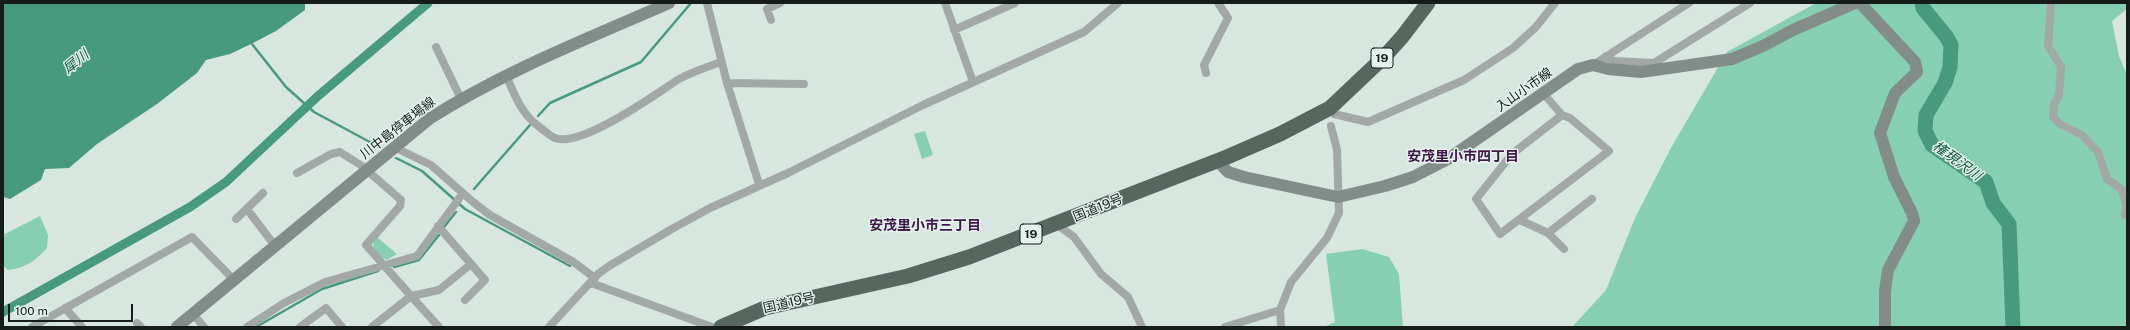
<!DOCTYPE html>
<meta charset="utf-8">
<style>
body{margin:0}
#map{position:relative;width:2130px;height:330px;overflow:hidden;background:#d7e7e0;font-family:"Public Sans",sans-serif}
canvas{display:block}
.frame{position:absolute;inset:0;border:4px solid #161c1a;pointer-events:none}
.scale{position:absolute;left:8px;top:304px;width:125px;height:18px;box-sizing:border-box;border:2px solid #161c1a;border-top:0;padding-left:5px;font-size:12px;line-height:14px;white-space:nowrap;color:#161c1a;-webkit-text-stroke:3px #e4f4ed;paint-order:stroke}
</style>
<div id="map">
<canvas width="2130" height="330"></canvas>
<div class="frame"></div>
<div class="scale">100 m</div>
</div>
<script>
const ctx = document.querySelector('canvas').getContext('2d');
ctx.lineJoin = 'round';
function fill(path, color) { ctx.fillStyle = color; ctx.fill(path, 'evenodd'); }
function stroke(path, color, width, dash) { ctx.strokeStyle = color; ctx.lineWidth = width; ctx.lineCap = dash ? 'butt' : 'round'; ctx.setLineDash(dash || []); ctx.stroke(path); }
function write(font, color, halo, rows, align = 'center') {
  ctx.font = font + ' "Public Sans","Noto Sans JP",sans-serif'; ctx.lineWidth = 3; ctx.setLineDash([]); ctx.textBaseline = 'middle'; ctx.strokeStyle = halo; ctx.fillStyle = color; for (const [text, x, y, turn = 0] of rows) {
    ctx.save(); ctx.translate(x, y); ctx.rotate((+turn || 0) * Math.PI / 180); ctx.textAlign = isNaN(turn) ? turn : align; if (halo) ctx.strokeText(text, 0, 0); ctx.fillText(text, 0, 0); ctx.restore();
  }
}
const green = new Path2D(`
 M1816,3H2127V9L2112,21L2119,56L2127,75V327H1572L1606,290L1635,218L1672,146L1727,52Z
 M925,131L933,155L922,159L914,134Z
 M40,216L48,235L47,248C35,261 26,268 8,270L3,266V235Z
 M377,237L397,254L387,260L383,258L373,247L374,241Z
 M1362,249L1389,257L1399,274L1403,327H1324L1335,322L1326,254Z`);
const water = new Path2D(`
 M3,3H305V10L276,31L255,42L230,54L206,60L197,73L157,104L97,144L69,168L45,169L41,180L10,199L3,197Z`);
const stream = new Path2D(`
 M252,44L286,87L314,112L381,148
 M538,116L550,103L641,62L691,3
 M396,158L422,171L465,209L570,266
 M474,189L530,125
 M444,227L456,212
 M394,267L419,260L439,235
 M256,327L322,289L378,271`);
const canal = new Path2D(`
 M3,312L190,207L226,182L318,96L428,3`);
const river = new Path2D(`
 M1922,3L1923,8L1946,36L1951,45L1950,67L1945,83L1926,115L1925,131L1932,145L1986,182L1993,203L2009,224L2013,327`);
const street = new Path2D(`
 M707,3L727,83L759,184
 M945,3L973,82
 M2051,3L2048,46L2061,67L2059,95L2054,104L2053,117L2060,124L2082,135L2098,152L2107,179L2122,190L2127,205L2125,215L2127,216
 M771,20L767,9L780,3
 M954,30L1015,3
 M436,47L461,99
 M1605,57L1614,61L1654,63L1750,3
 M1593,65L1689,3
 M1206,73L1204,65L1228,18L1218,3
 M506,75C516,98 521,114 542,129C546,132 550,136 555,138C581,148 656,94 679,79C692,72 707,67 721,62
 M727,83L804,84
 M1543,93L1562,115L1570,118L1609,151L1500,234L1476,199L1512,154L1562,115
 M1330,108L1334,114L1368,122L1464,80L1513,48L1536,27L1555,3
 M394,147L431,165L473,202L490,215L572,261L595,278
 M297,173L331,154L340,152L362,166L401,200L400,206L366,245L411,296L372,327
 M247,209L275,246
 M236,219L263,193
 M1520,220L1548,233L1592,199
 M1056,224L1074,237L1101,274L1128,297L1142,327
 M438,226L485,280L465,300
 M1548,233L1564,249
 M591,283L712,327
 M411,296L439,290L471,264
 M411,296L439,327
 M65,308L82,327
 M193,314L204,327
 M137,323L141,327
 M32,327L192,237L234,280
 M247,327L284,303L325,282L417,256L463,193
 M300,327L326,308L342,327
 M549,327L598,274L609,266L670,230L710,208L788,173L923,105L1084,32L1118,3
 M1225,327L1280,310
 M1281,327L1280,310L1291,282L1327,238L1339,213L1337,150L1331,126`);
const secondary = new Path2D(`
 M1860,3L1915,62L1917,72L1895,93L1880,133L1894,177L1912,213L1914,221L1888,270L1885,291V327
 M1218,161L1228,172L1244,177L1338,197L1385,186L1413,177L1448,159L1578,69L1593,65L1608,69L1641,72L1732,59L1763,46L1793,30L1855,3
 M177,327L429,119C504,71 587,39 669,3`);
const highway = new Path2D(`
 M721,327L765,308L908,276L969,257L1227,157L1280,134L1330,108L1385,56L1402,37L1428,3`);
const shields = [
 [1382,58,22],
 [1031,234,22]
];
const shieldNames = [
 ["19",1382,58],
 ["19",1031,234]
];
const streetNames = [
 ["入山小市線",1524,90,-35],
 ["川中島停車場線",398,128,-38],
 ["国道19号",1098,208,-22],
 ["国道19号",789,303,-13]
];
const waterNames = [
 ["犀川",76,62,-39],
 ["権現沢川",1957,161,36]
];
const neighbourhoodNames = [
 ["安茂里小市四丁目",1463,157],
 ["安茂里小市三丁目",925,226]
];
fill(green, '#86cfb3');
fill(water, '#479a7d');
stroke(stream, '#479a7d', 2.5);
stroke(canal, '#479a7d', 9);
stroke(river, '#479a7d', 15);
stroke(street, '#a2a8a6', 8);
stroke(secondary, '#828c88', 12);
stroke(highway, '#586660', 15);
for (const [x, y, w] of shields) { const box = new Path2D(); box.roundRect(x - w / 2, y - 10, w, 20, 3); ctx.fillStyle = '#e4f4ed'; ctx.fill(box); stroke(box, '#161c1a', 1); }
write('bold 12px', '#161c1a', null, shieldNames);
write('13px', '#161c1a', '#e4f4ed', streetNames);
write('italic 14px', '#0e523e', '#e4f4ed', waterNames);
write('bold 14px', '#41184c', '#e4f4ed', neighbourhoodNames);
</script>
